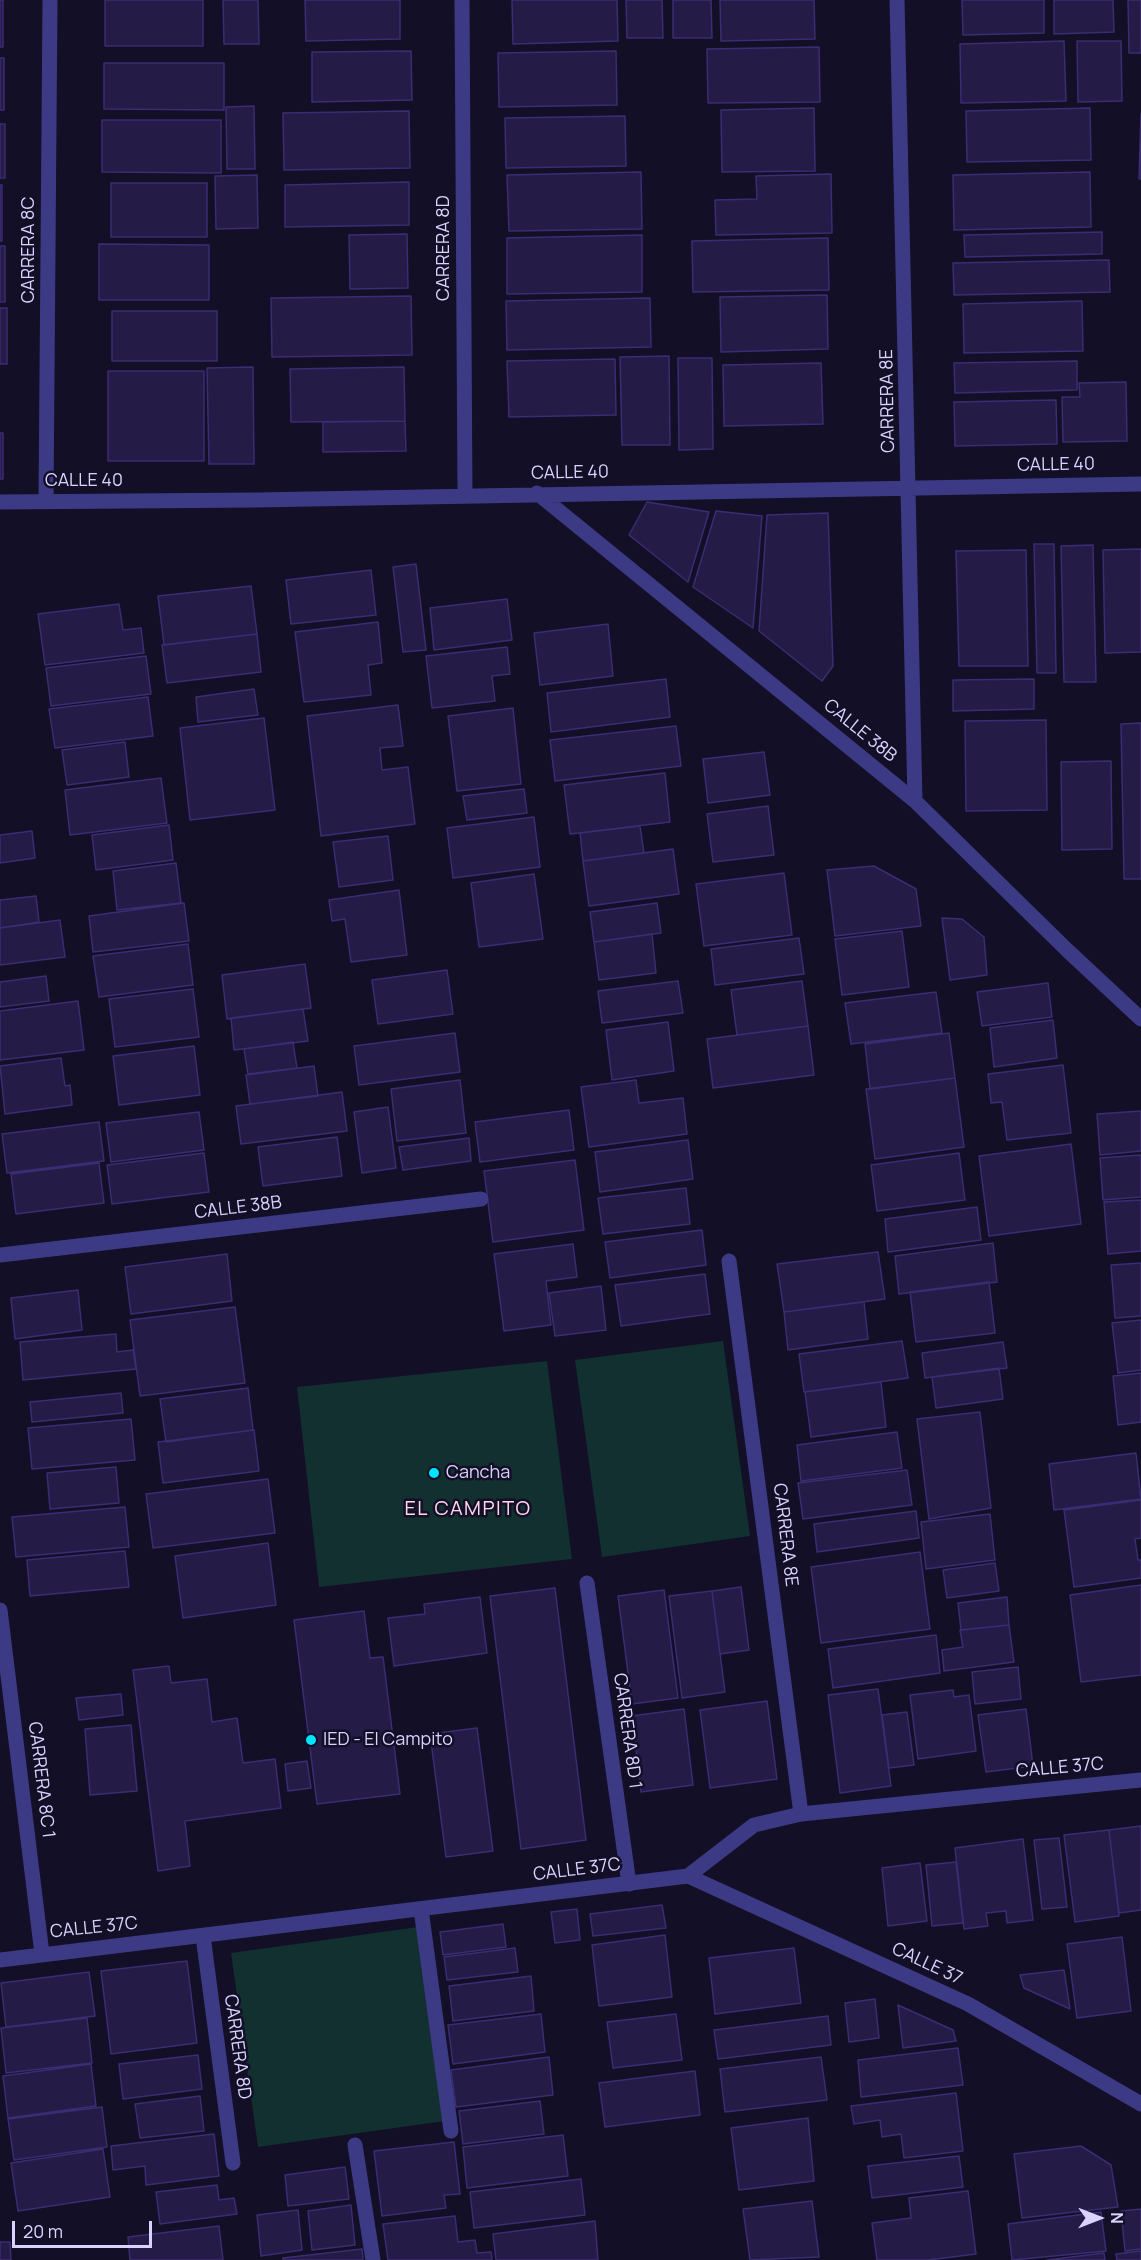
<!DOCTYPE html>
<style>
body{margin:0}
#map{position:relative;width:1141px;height:2260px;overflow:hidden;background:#130f26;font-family:Manrope,sans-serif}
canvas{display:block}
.north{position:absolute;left:1069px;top:2188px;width:60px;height:60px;-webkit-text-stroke:4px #130f26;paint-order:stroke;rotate:90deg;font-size:16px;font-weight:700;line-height:24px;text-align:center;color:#d9d4ff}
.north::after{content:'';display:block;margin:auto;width:21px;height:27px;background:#d9d4ff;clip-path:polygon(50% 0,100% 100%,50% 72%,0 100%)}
.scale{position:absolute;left:12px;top:2221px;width:140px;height:27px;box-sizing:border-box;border:3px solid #d9d4ff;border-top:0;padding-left:8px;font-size:18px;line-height:21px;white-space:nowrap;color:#d9d4ff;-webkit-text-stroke:4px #130f26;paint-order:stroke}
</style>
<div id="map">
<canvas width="1141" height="2260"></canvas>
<div class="north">N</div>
<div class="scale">20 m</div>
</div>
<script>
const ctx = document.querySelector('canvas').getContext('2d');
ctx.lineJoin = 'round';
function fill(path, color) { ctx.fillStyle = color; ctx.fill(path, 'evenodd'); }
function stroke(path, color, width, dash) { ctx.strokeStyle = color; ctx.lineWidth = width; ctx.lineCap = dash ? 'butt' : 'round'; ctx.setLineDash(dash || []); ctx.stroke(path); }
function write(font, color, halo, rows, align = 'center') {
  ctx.font = font + ' Manrope,sans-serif'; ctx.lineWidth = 5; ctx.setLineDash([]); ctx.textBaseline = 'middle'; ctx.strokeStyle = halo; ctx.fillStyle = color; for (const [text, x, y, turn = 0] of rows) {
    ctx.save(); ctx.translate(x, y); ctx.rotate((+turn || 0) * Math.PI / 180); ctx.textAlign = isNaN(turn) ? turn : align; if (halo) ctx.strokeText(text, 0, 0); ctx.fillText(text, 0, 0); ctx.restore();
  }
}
const green = new Path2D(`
 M723,1341L750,1536L602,1557L575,1360Z
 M547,1361L572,1559L319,1587L297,1387Z
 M418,1927L445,2121L258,2147L231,1953Z`);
const building = new Path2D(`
 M0,0H3V47H0Z
 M105,0H203V46H105Z
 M223,0H258L259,44H224Z
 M305,0H400V39L306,41Z
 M512,0H617L618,41L513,44Z
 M626,0H662L663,38H627Z
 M673,0H711L712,38H673Z
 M720,0H814L815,39L721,41Z
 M962,0H1044V33L963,35Z
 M1054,0H1113L1114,32L1054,34Z
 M1128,0H1141V53H1129Z
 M1064,41L1066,101L961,103L960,44Z
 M1077,41H1121L1122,101L1078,102Z
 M819,47L820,102L708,103L707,49Z
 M411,51L412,100L312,102V52Z
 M616,51L617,105L499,107L498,53Z
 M0,58H4V110H0Z
 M104,63H224V110L104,109Z
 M254,106L255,169H227L226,107Z
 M814,108L815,171L722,172L721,110Z
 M1090,108L1091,160L967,162L966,111Z
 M409,111L410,168L284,170L283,113Z
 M1141,114V179H1139Z
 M625,116L626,166L506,168L505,118Z
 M102,120H221V173L102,172Z
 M0,124H5V178H0Z
 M641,172L642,229L509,231L507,175Z
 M1090,172L1091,227L954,230L953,175Z
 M831,174L832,233L716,235L715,200L757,199L756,176Z
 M257,175L258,228L216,229L215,176Z
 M409,182V225L285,227V185Z
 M111,183H207V237H111Z
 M0,185H2V241H0Z
 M1102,232V254L965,257L964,235Z
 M407,234L408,288L350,289L349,235Z
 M642,235V292L507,294V238Z
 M828,238L829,290L693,292L692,241Z
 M99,244L209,245V300H99Z
 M0,246H5V302H0Z
 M1109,260L1110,292L954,295L953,263Z
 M827,295L828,349L721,352L720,297Z
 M411,296L412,355L272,357L271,298Z
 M650,298L651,347L507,350L506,301Z
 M1082,301L1083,351L964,353L963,304Z
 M0,308H7V364H0Z
 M112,311H217V361H112Z
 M669,356L670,445H622L620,357Z
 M678,358H712L713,449L679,450Z
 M615,359L616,415L509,417L507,361Z
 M1077,361V390L955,393L954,363Z
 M821,363L823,424L724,426L723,365Z
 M253,367L254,464H209L207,368Z
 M404,367L405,421L291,422L290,369Z
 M108,371H204V461H108Z
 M1126,382L1127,441L1063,442L1062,397H1080L1079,383Z
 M1056,400L1057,444L955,446L954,402Z
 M405,421L406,451L323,452V422Z
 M0,433H3V479H0Z
 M647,502L709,512L688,582L629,535Z
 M716,511L762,516L753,628L693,587Z
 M828,513L833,666L822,681L759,631L767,515Z
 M1034,544H1054L1056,673H1037Z
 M1093,545L1096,682H1064L1061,546Z
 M1141,549V652L1105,653L1103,550Z
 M1026,550L1028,666H959L956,551Z
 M416,564L426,650L403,652L393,567Z
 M371,570L376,615L291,624L286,580Z
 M251,586L257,634L164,645L158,596Z
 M507,599L512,640L434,650L430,608Z
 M119,604L123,630L141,628L144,653L45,665L38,614Z
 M378,622L382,663L368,665L371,695L304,702L295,632Z
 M608,624L613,676L540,685L534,633Z
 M257,634L261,672L167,683L162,645Z
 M507,647L510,674L492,676L495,701L432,708L426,656Z
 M146,656L151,694L51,706L46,668Z
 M666,679L670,717L551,732L547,693Z
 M1034,679V709L953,711V680Z
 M254,689L258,715L198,722L196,697Z
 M148,697L153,736L55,748L49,709Z
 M398,705L403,746L380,748L382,770L408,767L415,824L321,836L307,716Z
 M513,708L521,784L457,791L448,716Z
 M264,718L275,810L190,820L180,728Z
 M1046,720L1047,810L966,811L965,721Z
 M1141,723V879H1124L1121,724Z
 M676,726L681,766L555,781L550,740Z
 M125,742L129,777L67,785L62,750Z
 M764,752L770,795L708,803L703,759Z
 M1111,761L1112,849L1062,850L1061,762Z
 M665,773L670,822L570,834L564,785Z
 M161,778L167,823L70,835L65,790Z
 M524,789L527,813L467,820L463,796Z
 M768,806L774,855L713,862L707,814Z
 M534,817L540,867L453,878L447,828Z
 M169,825L173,860L96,870L92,835Z
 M640,826L644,853L583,861L580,833Z
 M32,831L35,858L0,863V835Z
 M388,836L393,880L339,887L333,842Z
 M673,849L679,894L589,906L583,861Z
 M176,863L181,903L117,910L113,871Z
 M874,866L916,889L921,926L835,936L827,870Z
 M784,873L792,935L704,946L696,884Z
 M534,874L543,939L479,947L471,883Z
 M399,890L407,955L351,962L345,919L332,921L329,900Z
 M36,896L39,922L0,928V900Z
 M184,903L189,941L93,952L89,916Z
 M657,903L661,933L594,942L590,912Z
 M942,918L962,919L984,937L987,975L950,980Z
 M60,920L65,957L0,965V928Z
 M902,931L909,987L842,995L835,939Z
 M652,934L656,973L599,980L594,942Z
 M799,938L804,974L715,985L711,949Z
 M188,944L193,985L99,997L93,956Z
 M305,964L311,1008L227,1019L222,975Z
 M447,970L453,1014L378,1024L372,980Z
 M46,976L49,1001L0,1007V982Z
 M678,981L683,1013L602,1023L598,991Z
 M802,981L808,1026L737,1035L731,990Z
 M1048,983L1052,1017L982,1026L977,992Z
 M193,989L199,1037L115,1047L109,999Z
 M936,992L942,1033L851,1044L845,1003Z
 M78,1001L84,1050L0,1060V1011Z
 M303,1009L308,1041L234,1050L231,1018Z
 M1053,1020L1057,1058L994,1067L990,1028Z
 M668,1022L674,1071L612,1080L606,1030Z
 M808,1026L814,1075L713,1088L707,1039Z
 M455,1033L460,1072L359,1085L354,1046Z
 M949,1033L955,1078L870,1089L865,1044Z
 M293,1042L297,1068L248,1074L244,1049Z
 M194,1046L200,1095L119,1105L113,1056Z
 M61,1058L65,1086L70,1085L72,1105L5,1114L0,1066Z
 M1063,1065L1071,1133L1007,1140L1002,1102L991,1103L988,1074Z
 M314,1066L318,1096L250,1104L246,1075Z
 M955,1078L964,1147L875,1159L866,1089Z
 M460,1080L466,1133L397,1141L391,1089Z
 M636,1080L639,1103L683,1098L687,1134L589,1147L581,1087Z
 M342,1092L347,1131L241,1144L236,1106Z
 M388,1107L396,1168L362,1173L354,1112Z
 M569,1110L574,1150L480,1162L475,1122Z
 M1141,1111V1151L1100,1155L1097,1114Z
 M199,1112L204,1150L111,1162L106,1123Z
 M99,1122L104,1161L7,1173L2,1134Z
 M337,1137L342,1176L263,1186L258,1147Z
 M469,1138L471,1161L403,1170L399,1147Z
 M688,1140L693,1179L600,1192L595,1152Z
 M1071,1144L1081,1224L989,1236L979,1156Z
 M204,1153L209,1192L112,1204L107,1165Z
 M959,1153L965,1200L877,1211L871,1165Z
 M1141,1155V1197L1103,1200L1100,1158Z
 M575,1160L584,1230L493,1242L484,1171Z
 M99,1163L104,1203L16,1214L11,1174Z
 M686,1188L690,1224L603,1234L598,1198Z
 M1141,1200V1251L1108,1254L1104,1202Z
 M977,1207L981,1240L888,1252L885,1219Z
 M702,1230L706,1265L610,1278L605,1242Z
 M993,1243L997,1282L899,1294L895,1256Z
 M573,1244L577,1277L546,1281L551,1325L504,1331L494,1254Z
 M878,1252L885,1299L784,1312L777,1264Z
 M227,1254L232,1301L131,1314L125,1267Z
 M1141,1263V1316L1115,1318L1111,1265Z
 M705,1274L710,1314L621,1326L615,1285Z
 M989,1282L995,1333L916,1342L910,1292Z
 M601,1286L606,1330L555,1336L549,1293Z
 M78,1290L82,1330L15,1339L11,1298Z
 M864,1302L868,1339L788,1350L784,1312Z
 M235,1307L245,1383L140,1396L130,1320Z
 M1141,1320V1370L1118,1373L1112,1323Z
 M116,1334L117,1352L133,1350L136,1369L23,1380L20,1342Z
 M902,1341L908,1378L804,1392L799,1354Z
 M1003,1342L1007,1368L925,1378L922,1353Z
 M999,1368L1003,1399L936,1408L932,1377Z
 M1141,1373V1422L1118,1425L1113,1376Z
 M881,1382L886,1427L811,1437L805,1392Z
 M248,1388L253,1430L166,1442L160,1399Z
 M121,1393L123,1413L32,1422L30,1402Z
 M980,1412L991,1508L929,1519L917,1419Z
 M131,1419L135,1460L32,1469L28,1428Z
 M254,1430L259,1471L163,1483L158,1442Z
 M897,1432L902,1468L801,1481L797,1445Z
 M1136,1453L1141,1499L1054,1510L1049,1464Z
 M116,1467L119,1503L50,1509L47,1473Z
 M907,1470L912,1505L803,1519L798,1483Z
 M268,1479L275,1533L153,1548L146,1494Z
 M1141,1500V1538L1135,1539L1138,1560H1141V1578L1074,1587L1064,1510Z
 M125,1507L129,1547L16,1557L12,1517Z
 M916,1511L919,1538L817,1552L814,1524Z
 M990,1514L995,1560L926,1569L921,1522Z
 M268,1543L276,1605L183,1618L175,1556Z
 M125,1551L129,1587L30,1596L27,1560Z
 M920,1552L930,1629L821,1643L811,1567Z
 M995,1563L999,1591L947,1598L943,1570Z
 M1141,1585V1675L1081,1682L1070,1595Z
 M741,1587L749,1650L720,1654L712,1591Z
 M555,1588L586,1840L521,1849L490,1596Z
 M664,1590L678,1698L632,1704L618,1596Z
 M712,1591L725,1692L682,1698L669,1596Z
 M480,1597L487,1653L394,1666L388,1618L425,1614L424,1604Z
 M1007,1597L1009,1625L961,1630L958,1603Z
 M364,1611L370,1658L383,1657L400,1794L317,1804L294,1620Z
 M1009,1625L1014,1662L944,1671L942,1650L963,1647L960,1630Z
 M936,1635L940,1673L833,1688L828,1649Z
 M169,1666L171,1683L207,1679L212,1722L237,1718L243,1763L275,1759L281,1808L185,1821L190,1866L158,1871L133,1670Z
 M1018,1667L1021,1699L975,1704L972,1672Z
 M878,1689L891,1786L840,1793L828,1695Z
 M953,1690L954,1697L969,1695L976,1751L918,1759L910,1695Z
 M121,1694L123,1715L79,1720L76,1698Z
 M767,1701L777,1779L710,1788L700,1710Z
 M684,1709L693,1785L641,1792L632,1716Z
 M1026,1709L1033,1766L986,1772L978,1715Z
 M907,1712L914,1765L889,1768L882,1715Z
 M131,1725L137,1791L90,1795L85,1729Z
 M477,1728L493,1851L446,1857L430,1734Z
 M307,1761L311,1788L288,1791L285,1764Z
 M1141,1826V1910L1119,1913L1109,1830Z
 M1109,1830L1119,1916L1075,1922L1064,1835Z
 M1059,1838L1067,1907L1042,1909L1034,1840Z
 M1023,1839L1033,1920L1007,1923L1006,1911L986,1913L988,1926L964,1929L955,1848Z
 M956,1862L963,1923L932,1926L926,1865Z
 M920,1863L927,1921L888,1926L882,1868Z
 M662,1905L666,1928L593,1936L590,1914Z
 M577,1909L580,1940L555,1943L551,1912Z
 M503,1924L506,1947L443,1955L440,1932Z
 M665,1935L672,1997L599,2006L592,1945Z
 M1122,1937L1131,2011L1077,2018L1067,1944Z
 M515,1948L518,1972L447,1980L444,1957Z
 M794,1948L801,2003L715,2014L709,1958Z
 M187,1961L197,2043L111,2054L101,1971Z
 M1064,1970L1070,2009L1024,1988L1020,1975Z
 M89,1972L95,2016L6,2027L1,1983Z
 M531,1976L534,2011L453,2021L449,1986Z
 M875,1999L879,2038L849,2042L845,2003Z
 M898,2005L953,2030L956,2041L903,2048Z
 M541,2014L545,2052L453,2064L448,2025Z
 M676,2014L682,2060L613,2068L607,2022Z
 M828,2016L831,2045L718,2059L714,2030Z
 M87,2018L92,2063L6,2073L1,2028Z
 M958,2048L963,2085L861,2097L858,2060Z
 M198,2055L202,2089L123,2099L119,2064Z
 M549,2057L553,2095L456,2107L451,2070Z
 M821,2057L827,2100L725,2112L720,2069Z
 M91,2064L96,2106L8,2118L3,2076Z
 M695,2071L700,2115L605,2127L599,2083Z
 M956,2093L963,2151L904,2158L901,2134L882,2137L880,2120L854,2124L851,2106Z
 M200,2096L204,2131L140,2138L135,2104Z
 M540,2101L544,2134L463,2144L459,2111Z
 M102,2107L107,2147L14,2160L8,2119Z
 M808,2118L814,2181L739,2190L731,2128Z
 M214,2134L219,2176L146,2185L145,2166L113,2170L111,2146Z
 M563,2135L568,2176L467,2188L463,2147Z
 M454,2142L460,2194L444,2195L446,2208L382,2216L374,2151Z
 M1081,2146L1111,2165L1118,2207L1022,2218L1014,2154Z
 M103,2149L110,2197L18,2211L11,2163Z
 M959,2156L963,2187L872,2198L868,2166Z
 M345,2167L349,2199L288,2206L285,2175Z
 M581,2179L585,2215L474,2228L470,2192Z
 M217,2185L219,2200L234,2198L237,2214L160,2224L156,2192Z
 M968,2191L976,2254L928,2260H877L872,2223L911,2218L909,2198Z
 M812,2201L819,2257L750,2260L743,2209Z
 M351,2205L355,2245L312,2250L308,2211Z
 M1141,2209V2249L1125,2251L1121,2211Z
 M298,2210L302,2250L261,2256L257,2215Z
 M1101,2212L1106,2251L1012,2260L1008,2224Z
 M455,2216L458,2242L475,2240L477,2253L491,2252L492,2260H388L383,2224Z
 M595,2221L598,2260H496L493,2234Z
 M219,2226L223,2260H130L128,2237Z
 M0,2242H10L11,2260H0Z
 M362,2249L363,2260H283V2258Z
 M1141,2251V2260H1117L1116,2254Z
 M1104,2253L1105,2260H1047Z`);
const lane = new Path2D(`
 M729,1261L801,1814
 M587,1583L629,1884
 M421,1909L451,2131
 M203,1936L233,2163
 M355,2145L373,2260`);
const street = new Path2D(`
 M462,0L465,495
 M897,0L915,801
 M537,493L915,801L1067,950L1141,1019
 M46,501L50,0
 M0,502L256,500L1141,484
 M0,1255L481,1199
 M0,1610L42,1954
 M688,1876L968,2004L1141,2104
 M0,1960L688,1876L754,1825L801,1814L1141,1780`);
const markers = [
 [434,1473,6,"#00e5ff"],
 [311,1740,6,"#00e5ff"]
];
const streetNames = [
 ["CARRERA 8D",444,248,-90],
 ["CARRERA 8C",29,250,-90],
 ["CARRERA 8E",888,401,-91],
 ["CALLE 40",1056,465,-1],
 ["CALLE 40",570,473,-1],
 ["CALLE 40",84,481],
 ["CALLE 38B",860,731,39],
 ["CALLE 38B",238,1208,-7],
 ["CARRERA 8E",785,1535,83],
 ["CARRERA 8D 1",627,1731,82],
 ["CALLE 37C",1060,1768,-5],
 ["CARRERA 8C 1",41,1780,83],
 ["CALLE 37C",577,1870,-7],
 ["CALLE 37C",94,1928,-6],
 ["CALLE 37",927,1964,25],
 ["CARRERA 8D",237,2047,82]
];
const poiNames = [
 ["Cancha",446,1473],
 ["IED - El Campito",323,1740]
];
const neighbourhoodNames = [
 ["EL CAMPITO",468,1509]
];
fill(green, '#12302f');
fill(building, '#241b47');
stroke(building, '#3b2d73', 1.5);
stroke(lane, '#3d3a85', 15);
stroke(street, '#3d3a85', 15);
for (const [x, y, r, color] of markers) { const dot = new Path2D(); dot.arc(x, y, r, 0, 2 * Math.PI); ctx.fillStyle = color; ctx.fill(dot); stroke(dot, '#130f26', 2); }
write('18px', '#d9d4ff', '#130f26', streetNames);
write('18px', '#d9d4ff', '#130f26', poiNames, 'left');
ctx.letterSpacing = '1.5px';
write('20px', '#ffd6f0', '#130f26', neighbourhoodNames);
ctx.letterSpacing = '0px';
</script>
